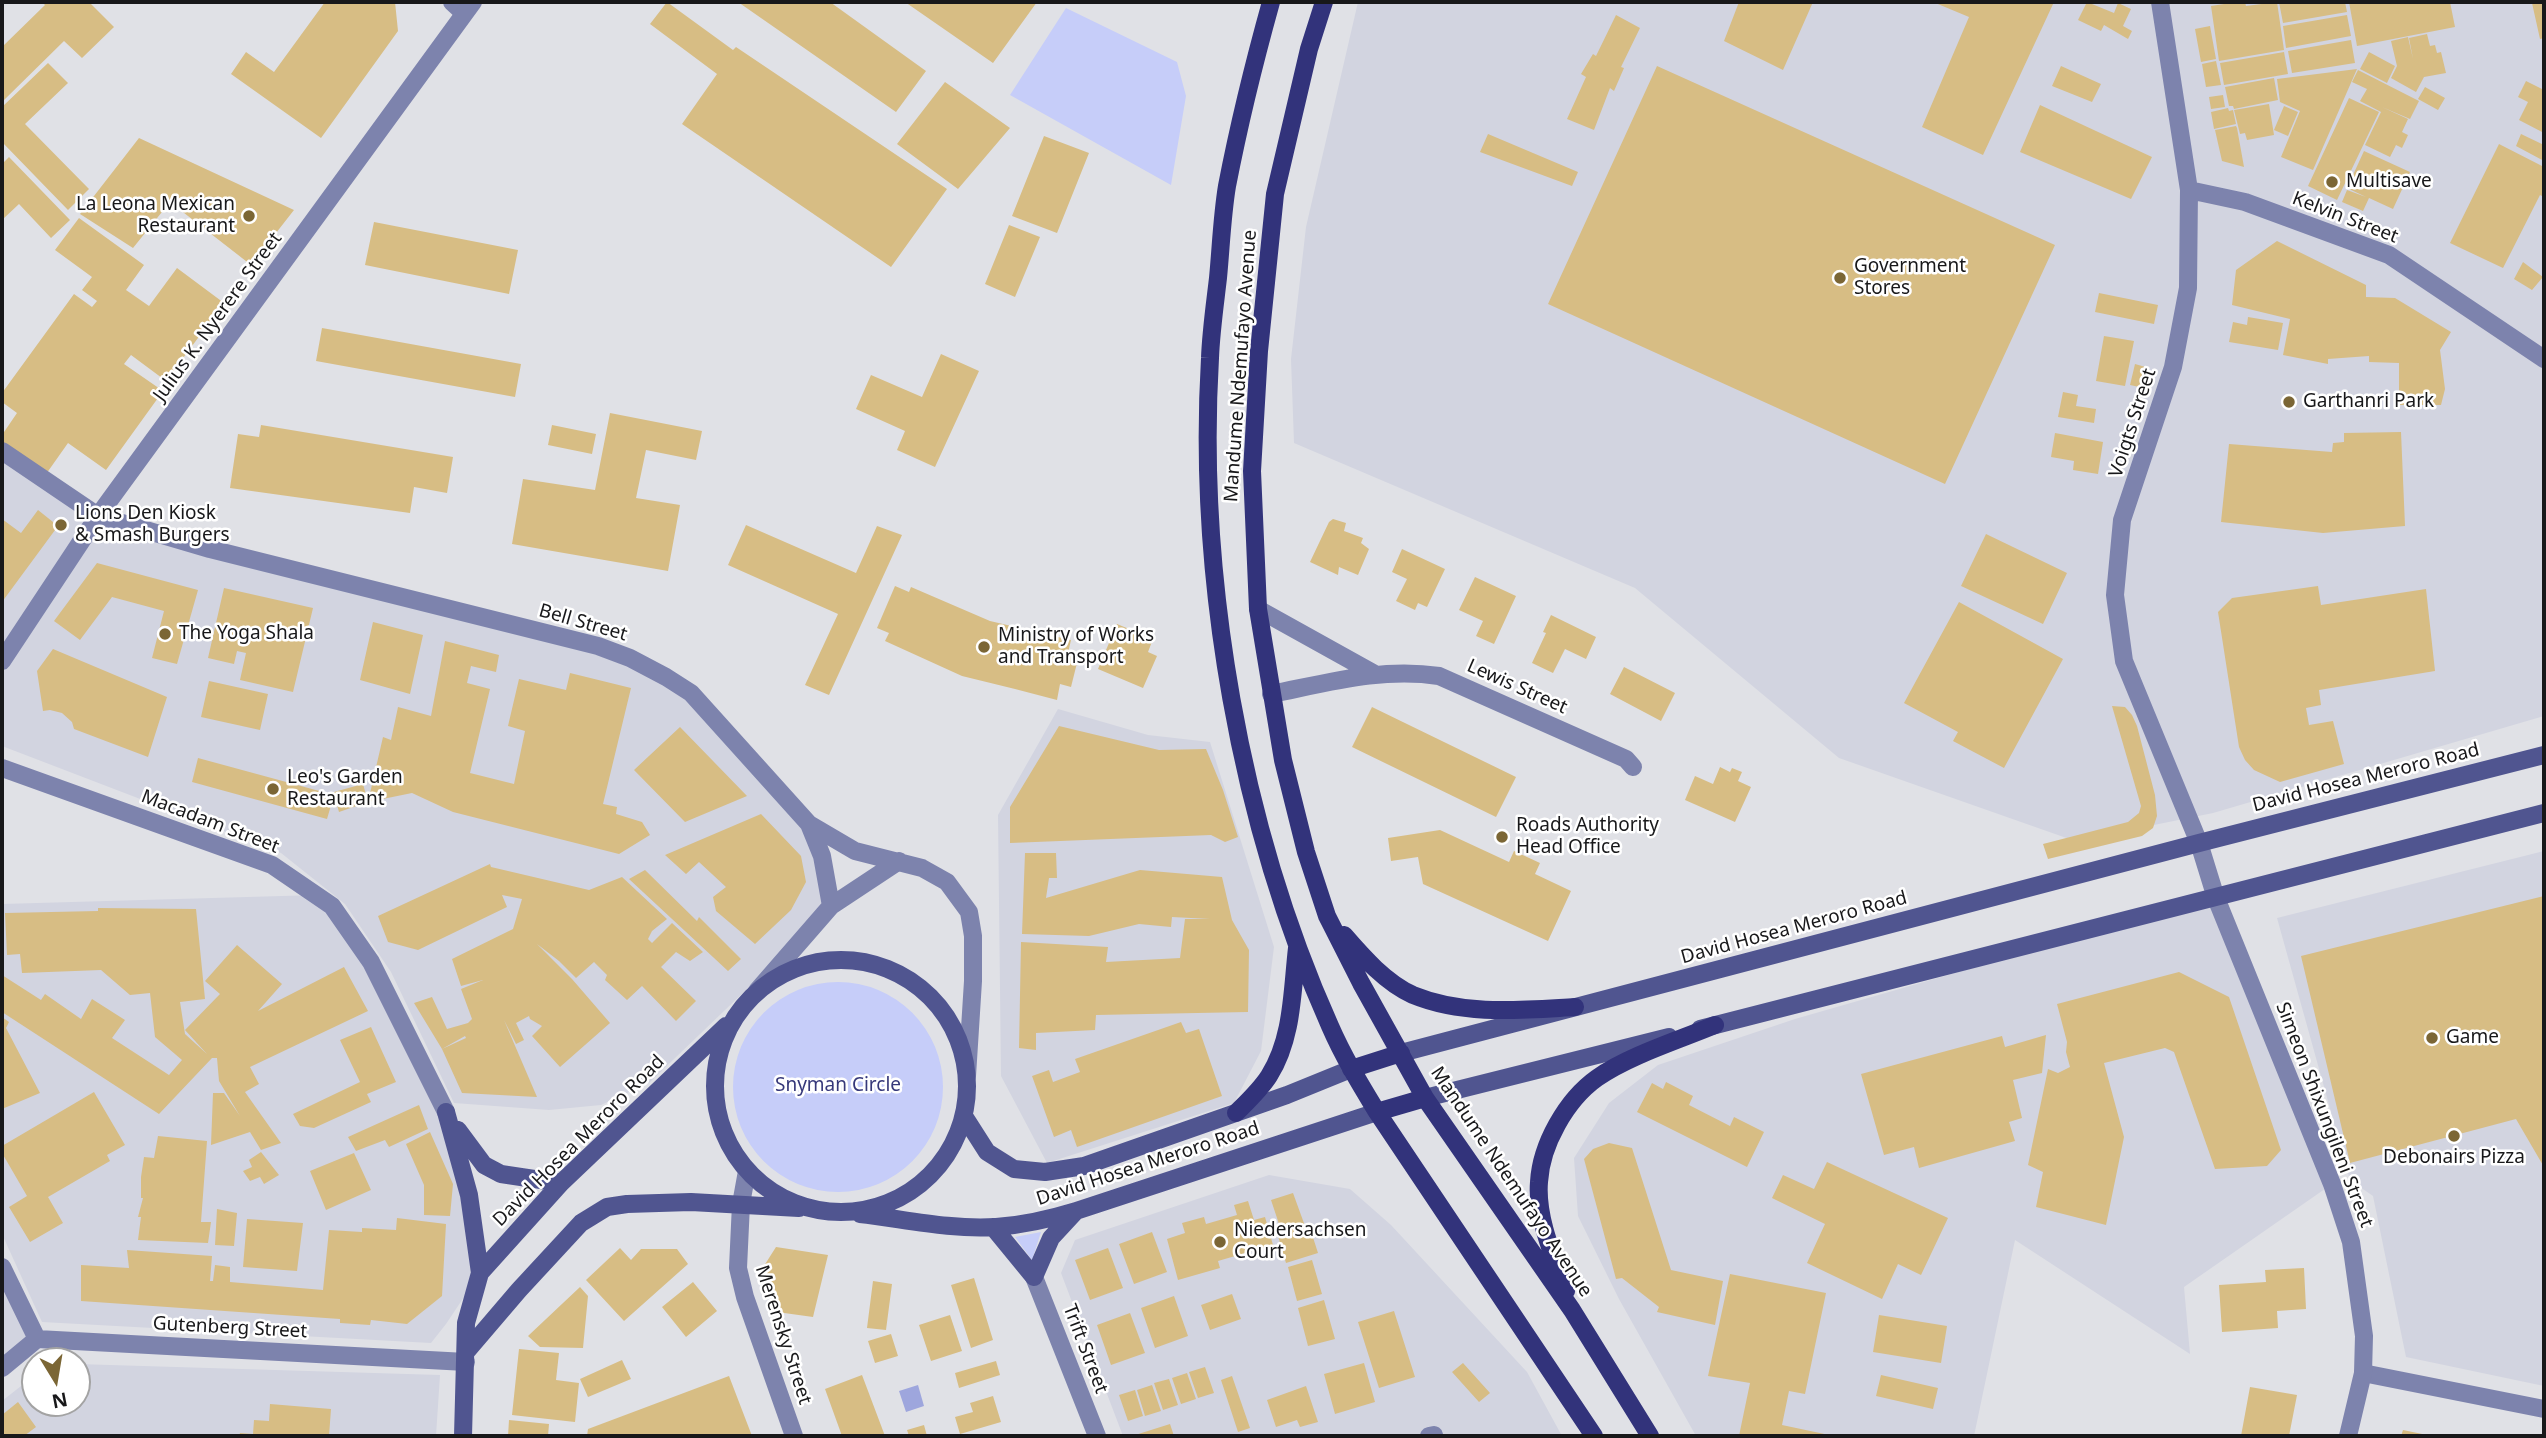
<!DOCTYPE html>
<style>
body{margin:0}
#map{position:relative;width:2546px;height:1438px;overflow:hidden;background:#e0e1e6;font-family:"Noto Sans",sans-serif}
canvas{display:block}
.frame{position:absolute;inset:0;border:4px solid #18181a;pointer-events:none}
.north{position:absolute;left:21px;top:1347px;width:70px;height:70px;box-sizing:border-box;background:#fff;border:2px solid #a3a3a3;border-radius:50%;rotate:169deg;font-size:19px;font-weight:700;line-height:28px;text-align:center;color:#18181a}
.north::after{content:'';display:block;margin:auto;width:24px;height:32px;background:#7b6635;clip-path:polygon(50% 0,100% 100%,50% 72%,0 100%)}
</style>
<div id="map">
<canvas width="2546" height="1438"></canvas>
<div class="frame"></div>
<div class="north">N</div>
</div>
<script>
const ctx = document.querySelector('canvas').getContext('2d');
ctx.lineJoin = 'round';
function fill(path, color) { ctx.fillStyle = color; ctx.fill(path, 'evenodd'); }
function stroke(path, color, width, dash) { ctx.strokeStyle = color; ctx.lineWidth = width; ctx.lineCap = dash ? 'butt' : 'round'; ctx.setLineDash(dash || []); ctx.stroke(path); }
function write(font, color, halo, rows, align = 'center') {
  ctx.font = font + ' "Noto Sans",sans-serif'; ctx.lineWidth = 5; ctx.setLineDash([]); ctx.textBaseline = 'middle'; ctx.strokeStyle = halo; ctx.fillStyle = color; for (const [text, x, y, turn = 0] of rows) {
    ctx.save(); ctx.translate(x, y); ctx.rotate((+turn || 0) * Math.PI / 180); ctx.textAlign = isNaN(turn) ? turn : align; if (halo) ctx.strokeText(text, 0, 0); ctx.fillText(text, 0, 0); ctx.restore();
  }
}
const built = new Path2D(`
 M1358,2H2544V716L2213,813L2075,841L1839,758L1635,588L1294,443L1291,359L1306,227Z
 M2,451L98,516L598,646L691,693L809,824L822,856L823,916L649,1083L601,1105L549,1110L454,1103L391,972L345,904L281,853L2,746Z
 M1058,709L1148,735L1210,742L1274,947L1261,1051L1234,1103L1047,1163L1001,1076L998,815Z
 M2544,851V1386L2406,1357L2373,1196L2350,1180L2277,918Z
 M317,895L332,906L437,1096L480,1273L446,1324L431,1343L42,1322L2,1234V904Z
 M2216,898L2332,1184L2184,1287L2190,1354L2015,1240L1974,1436H1696L1619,1299L1578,1216L1574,1158L1609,1103L1658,1065L1795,1019Z
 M1269,1175L1350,1189L1391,1225L1527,1372L1562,1436H1123L1061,1273L1075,1240Z
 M2,1266L35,1334L2,1361Z
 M77,1364L440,1375L436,1436H2V1401L35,1375V1403H77Z`);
const green = new Path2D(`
 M1066,8L1177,62L1186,96L1171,185L1010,95Z
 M733 1087a105 105 0 1 1 210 0a105 105 0 1 1-210 0Z
 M1041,1232L1032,1260L1015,1237Z`);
const water = new Path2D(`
 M918,1385L924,1406L906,1412L899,1391Z`);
const building = new Path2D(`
 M42,2H89L114,27L82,58L64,41L2,102V47L45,5Z
 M325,2H395L398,31L321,138L231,74L246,52L274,72Z
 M667,2L733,50L736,47L947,189L891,267L682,124L717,74L650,24Z
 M738,2H830L926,71L896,112Z
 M905,2H1037L993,63Z
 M1739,2H1813L1783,70L1724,41Z
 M1933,2H2054L1983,155L1922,127L1969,17Z
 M2087,2L2114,13L2118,3L2131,9L2123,26L2132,31L2128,39L2104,25L2101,31L2078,20Z
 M2237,2H2245L2246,6L2277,2L2284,50L2219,61L2211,6Z
 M2279,2H2345L2347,12L2283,23Z
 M2349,2H2450L2455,27L2357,46Z
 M2544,2V38L2540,39L2532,3Z
 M1616,15L1640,28L1621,67L1624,68L1614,91L1610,88L1594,130L1567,119L1586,77L1581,74L1593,54L1596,56Z
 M2347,15L2351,36L2286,48L2283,26Z
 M2210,26L2216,59L2201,62L2195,29Z
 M2427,34L2430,46L2435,45L2437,53L2441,52L2446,73L2424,77L2416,92L2391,78L2397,66L2391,41L2408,37L2413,59L2409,38Z
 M2351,40L2355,63L2292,73L2288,51Z
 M2284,52L2288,74L2224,85L2220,63Z
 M2369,52L2395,66L2387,83L2360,69Z
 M2216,61L2221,85L2206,87L2202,64Z
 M48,63L68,83L25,124L89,189L68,210L2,142V107Z
 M1657,66L2055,245L1945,484L1548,304Z
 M2061,66L2101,84L2092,102L2052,86Z
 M2357,69L2313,170L2281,157L2300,111L2280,102L2277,79Z
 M2358,70L2419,101L2410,119L2382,107L2408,119L2402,132L2408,135L2402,148L2396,145L2390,157L2365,145L2381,112L2383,113L2360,101L2367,89L2352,82Z
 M2274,78L2278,100L2234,109L2233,106H2229L2225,87Z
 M2526,81L2544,90V133L2519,120L2528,102L2518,97Z
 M945,82L1010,128L958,189L897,144Z
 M2425,87L2445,98L2438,110L2418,99Z
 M2223,95L2225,107L2211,109L2209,97Z
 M2349,98L2379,112L2337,200L2308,186Z
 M2269,104L2274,135L2247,140L2245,133L2240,134L2234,110Z
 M2040,105L2152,157L2131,199L2020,152Z
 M2284,106L2298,112L2288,136L2274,130Z
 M2228,108L2229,111L2233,110L2236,124L2214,129L2211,112Z
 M2236,126L2237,128L2244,167L2222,161L2215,130Z
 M1488,134L1578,172L1572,186L1480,152Z
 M2521,134L2544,145V161L2516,146Z
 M1044,136L1089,153L1057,233L1012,216Z
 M139,138L294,210L251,265L170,202L133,248L80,214Z
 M2499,144L2544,167V197L2540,195L2503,268L2450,243Z
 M2364,151L2410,172L2393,209L2369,198L2363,211L2342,202L2347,190L2366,197L2347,188Z
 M9,157L70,220L51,238L19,204L2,220V164Z
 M79,218L144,265L126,290L149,306L177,268L224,303L166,381L131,355L124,364L163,391L106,470L68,443L44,477L2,448V435L17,413L2,402V393L74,294L92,307L97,301L82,290L92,277L55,250Z
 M374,222L518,250L509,294L365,265Z
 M1009,225L1040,237L1015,297L985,284Z
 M2277,241L2366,285V297L2395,298L2451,332L2440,350L2445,389L2441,405H2399V363L2369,362V356L2328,359V364L2283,355L2290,319L2232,305L2236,270Z
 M2523,262L2543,277L2532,290L2514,279Z
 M2099,293L2158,305L2154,324L2095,312Z
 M2248,317L2283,323L2278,350L2229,342L2233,322L2247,325Z
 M322,328L521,364L515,397L316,361Z
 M2104,336L2134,341L2125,386L2096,381Z
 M941,354L979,371L935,467L897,450L905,431L856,409L871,375L922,397Z
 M2135,364L2149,368L2144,388L2130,385Z
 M2063,392L2078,395L2076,406L2096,409L2094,423L2058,417Z
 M610,413L702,431L696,460L646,450L636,498L680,505L668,571L512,544L523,479L595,490Z
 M261,425L453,457L447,493L414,487L410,513L230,488L238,434L259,437Z
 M552,425L596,434L592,454L548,445Z
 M2401,432L2405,526L2323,533L2221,522L2229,444L2332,452L2333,443L2344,442V433Z
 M2055,433L2103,442L2098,474L2073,470L2074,461L2051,457Z
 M38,510L58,526L2,602V519L21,533Z
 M1333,519L1346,523L1344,531L1363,538L1361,543L1369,549L1358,575L1339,567L1338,575L1310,562L1329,522Z
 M746,525L856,573L877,526L902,535L829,695L805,685L838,614L728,565Z
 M1986,534L2067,573L2043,624L1961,586Z
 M1402,549L1445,569L1427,607L1418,603L1415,610L1396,601L1407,579L1392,572Z
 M97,563L198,590L177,664L152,658L164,611L112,597L80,640L54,621Z
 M1475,577L1516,596L1494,644L1476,636L1483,621L1459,610Z
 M895,586L909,592L911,587L990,621L1071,640L1068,653L1079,655L1071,687L1060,684L1057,700L1015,689L962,676L885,641L889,633L877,628Z
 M2318,586L2321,605L2426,589L2435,671L2319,690L2321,705L2306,708L2309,725L2333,721L2344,764L2280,782L2254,770L2245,760L2239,747L2218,612L2232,598Z
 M224,588L313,608L293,692L240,680L246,653L237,651L234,664L208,658Z
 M1959,602L2063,659L2004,768L1953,741L1958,732L1904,703Z
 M1551,615L1596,637L1586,659L1565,649L1553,673L1532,663L1546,633L1543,632Z
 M373,622L423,635L410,694L360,680Z
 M1117,624L1153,639L1148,652L1157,656L1143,688L1098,669Z
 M445,641L499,655L496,672L471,666L467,683L490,689L470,773L514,784L525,731L508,726L519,679L566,690L570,673L631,688L603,804L617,807L616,814L642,822L650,835L619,854L453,812L412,793L368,802L339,812L334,795L327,819L192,782L198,758L334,795V792L363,784L368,802L383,737L391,740L398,707L431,716Z
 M53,649L167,697L148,757L74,729L72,722L62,713L50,710L43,711L37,671Z
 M1624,667L1675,693L1661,721L1610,694Z
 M209,681L268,694L260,730L201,717Z
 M2112,706L2125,707L2132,715L2137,726L2155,795L2157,816L2153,828L2142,836L2048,859L2043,844L2128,822L2139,813L2141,806Z
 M1372,707L1516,777L1496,817L1352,747Z
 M1059,726L1159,750L1206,749L1223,790L1238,837L1225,842L1211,835L1010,843V807Z
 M680,727L747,796L685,822L634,770Z
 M1720,767L1730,772L1732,768L1742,772L1738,781L1751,787L1735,822L1685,800L1695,776L1713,784Z
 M761,814L801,856L806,882L791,910L755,944L716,911L713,897L726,887L699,862L686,874L665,855Z
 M1440,830L1509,862L1514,851L1540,863L1535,874L1571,891L1548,941L1423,884L1418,857L1391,861L1388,838Z
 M1025,853H1056L1057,878H1049L1046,898L1140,870L1222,877L1232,920L1249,950L1248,1012L1096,1015L1095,1030L1036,1033V1050L1019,1048L1021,942L1108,947L1106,962L1180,958L1185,919H1210L1172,917L1171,927L1139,924L1089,936L1022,934Z
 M490,864L491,867L589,890L622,877L667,919L652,931L648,939L652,943L672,923L703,952L690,961L676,952L661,967L696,1001L676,1021L642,986L627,1000L605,980L607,975L594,962L576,978L559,961L537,944L572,979L610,1023L560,1067L532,1036L542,1026L530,1019L529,1016L516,1023L524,1040L516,1044L504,1020L537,1097L462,1093L442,1049L466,1038L465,1036L442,1049L414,1003L432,997L447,1029L468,1023L472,1019L461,989L483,980L461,986L452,959L513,929L522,899L502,895L507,907L418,950L388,942L378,916Z
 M645,870L697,921L699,917L741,959L728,971L629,879Z
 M2544,896V1167L2516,1119L2350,1163L2301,956Z
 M98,908L196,909L205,999L180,1002L185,1034L207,1054L185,1030L220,994L205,981L237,945L282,984L258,1011L344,967L368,1011L250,1067L259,1084L245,1092L281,1143L261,1150L250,1132L211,1145L213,1093H224L240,1116L219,1081L217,1058H212L159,1114L2,1012V975L41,1000L45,994L81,1019L92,999L125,1020L112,1038L169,1075L182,1060L155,1037L150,993L130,995L101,970L22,973L20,954L7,955L5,913L98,911Z
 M2179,972L2229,997L2281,1150L2267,1166L2215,1169L2174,1052L2165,1048L2104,1063L2124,1137L2106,1225L2036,1207L2043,1172L2028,1165L2048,1069L2058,1073L2070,1067L2066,1052L2067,1042L2057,1004Z
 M2,1017L9,1022L6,1028L40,1093L2,1109Z
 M1181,1022L1186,1033L1199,1029L1222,1096L1077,1147L1071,1130L1054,1137L1032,1076L1049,1070L1053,1082L1080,1072L1075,1059Z
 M371,1027L396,1082L367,1094L371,1102L314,1128L300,1126L293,1114L360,1082L340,1040Z
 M2046,1035L2042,1073L2013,1080L2022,1118L2009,1122L2015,1141L1919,1168L1914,1147L1884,1155L1861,1074L2002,1036L2005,1047Z
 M1666,1082L1693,1096L1689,1105L1730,1126L1734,1117L1764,1132L1747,1167L1637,1112L1652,1083L1663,1089Z
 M94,1092L125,1145L107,1155L110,1161L48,1197L63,1223L30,1242L9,1207L27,1196L2,1153V1146Z
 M419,1105L428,1129L389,1147L385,1140L356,1151L348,1137Z
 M430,1132L453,1184L450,1216L424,1215V1185L406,1144Z
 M158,1136L207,1141L201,1222H211L208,1243L138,1240L141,1217H138L143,1198H141V1177L144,1157L154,1158Z
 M1609,1143L1632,1148L1671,1270L1723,1281L1715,1325L1657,1312L1659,1307L1622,1278L1616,1279L1584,1159L1593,1149Z
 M261,1152L279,1175L264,1184L260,1177L250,1181L243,1171L252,1167L249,1160Z
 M354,1153L371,1190L326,1210L310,1171Z
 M1827,1162L1948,1218L1921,1275L1898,1264L1882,1299L1807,1263L1825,1224L1772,1198L1783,1175L1814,1189Z
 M1293,1193L1305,1226L1309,1225L1318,1253L1286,1263L1278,1236L1282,1233L1271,1200Z
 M1248,1201L1254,1220L1265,1217L1273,1245L1218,1261L1220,1268L1178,1280L1167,1239L1185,1233L1182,1223L1204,1217L1206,1224L1237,1215L1234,1205Z
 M217,1209L237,1213L234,1246L215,1245Z
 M397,1218L446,1224L442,1296L407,1324L371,1320L370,1325L340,1323V1319L81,1301V1265L129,1268L127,1250L212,1256L210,1281H213L215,1265L230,1267V1282L323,1290L329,1230L362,1232V1228L396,1230Z
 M247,1219L303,1223L297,1271L243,1267Z
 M1152,1232L1167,1272L1134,1284L1119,1244Z
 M776,1247L828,1255L813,1317L777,1312L762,1269Z
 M620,1248L631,1260L641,1249H677L688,1264L624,1321L586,1280Z
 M1108,1248L1123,1288L1090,1300L1075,1260Z
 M1312,1260L1322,1294L1297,1301L1288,1267Z
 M2304,1268L2306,1309L2277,1311L2278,1328L2222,1332L2219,1285L2266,1282L2265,1270Z
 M1730,1274L1826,1293L1805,1394L1789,1391L1782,1425L1834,1436H1739L1750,1383L1708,1376Z
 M974,1278L993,1340L971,1348L951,1285Z
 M873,1281L892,1284L886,1330L867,1328Z
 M693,1282L717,1311L686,1337L662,1307Z
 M580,1287L588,1296L583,1348L540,1347L528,1336Z
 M1232,1294L1241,1319L1210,1330L1201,1305Z
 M1174,1296L1188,1336L1155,1348L1141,1308Z
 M1324,1300L1335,1339L1308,1346L1298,1308Z
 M1394,1311L1415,1377L1379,1388L1358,1322Z
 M1130,1313L1145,1353L1111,1365L1097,1325Z
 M950,1315L962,1351L931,1361L919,1325Z
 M1879,1315L1947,1326L1941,1363L1873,1352Z
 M891,1334L898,1356L875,1363L868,1341Z
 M519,1349L559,1353L556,1380L579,1383L575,1422L512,1415Z
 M622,1360L631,1379L588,1397L580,1379Z
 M996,1361L1000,1375L959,1388L955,1373Z
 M1364,1363L1375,1402L1335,1414L1324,1374Z
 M1463,1363L1490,1393L1479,1402L1452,1372Z
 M1205,1367L1214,1393L1198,1398L1189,1372Z
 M1187,1373L1196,1399L1181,1404L1172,1378Z
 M862,1375L885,1436H842L825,1389Z
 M1881,1375L1938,1388L1933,1409L1876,1396Z
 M729,1376L752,1436H587L588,1429Z
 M1232,1376L1250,1428L1238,1432L1221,1380Z
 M1169,1379L1178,1405L1163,1410L1154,1383Z
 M1152,1385L1161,1411L1145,1416L1137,1390Z
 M1306,1386L1318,1422L1300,1427L1297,1420L1276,1427L1267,1400Z
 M2250,1387L2297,1395L2289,1436H2241Z
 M1135,1390L1143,1416L1128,1421L1119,1395Z
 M993,1396L1001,1422L960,1434L955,1417L973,1412L970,1403Z
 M18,1402L36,1427L24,1436H2V1415Z
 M270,1404L331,1409L329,1436H239L240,1433L253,1434L254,1420L269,1421Z
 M509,1420L549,1424L548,1436H508Z
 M1170,1424L1174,1436H1132Z
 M924,1425L927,1436H909L907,1430Z
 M2403,1430L2427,1435V1436H2401Z`);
const minor = new Path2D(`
 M452,2L464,13
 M2160,2L2189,190L2188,288L2173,367L2122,520L2115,595L2124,661L2199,843
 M2189,190L2245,202L2389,255L2544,359
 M2,451L98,516L210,549L598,646L630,658L666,677L691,693L809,824L855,851L922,868L947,882L969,912L973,936V981L967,1076
 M1258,609L1375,674
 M1271,694C1327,683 1382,667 1439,676L1626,759L1633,767
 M831,906L899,861
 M757,991L831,906L822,856L809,824
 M747,1171L741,1204L738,1268L745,1297L794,1436
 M2,1267L37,1339
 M1034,1277L1097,1436
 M2,1368L37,1339L466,1362
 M2363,1373L2544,1409
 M1429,1436L1434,1435`);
const tertiary = new Path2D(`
 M2,661L98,516L473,2
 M2,768L272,865L332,906L371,962L446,1112
 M2199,843L2216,898L2332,1184L2351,1242L2364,1336L2363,1373L2348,1436`);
const secondary = new Path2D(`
 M715 1086a126 126 0 1 1 252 0a126 126 0 1 1-252 0Z
 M1700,1029L2544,813
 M1401,1053L2199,843L2544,755
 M1425,1098L1669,1037
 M446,1112L469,1195L480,1273
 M964,1116L987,1152L1014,1169L1045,1172L1084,1166L1287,1095L1351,1069
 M458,1130L484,1165L501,1174L561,1183
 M860,1214C904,1219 951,1230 996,1227C1024,1225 1050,1219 1076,1211L1377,1112
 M993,1227L1034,1277L1051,1238L1076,1211
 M466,1352L519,1290L581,1223L607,1207L627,1204L691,1202L799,1208
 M463,1436L466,1323L480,1273L561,1183L726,1026`);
const primary = new Path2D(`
 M1271,2C1254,63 1239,124 1227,186C1222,216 1221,247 1218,278C1215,304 1211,331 1210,358C1197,577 1240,825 1330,1026C1343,1056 1360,1084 1377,1112L1594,1436
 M1324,2L1309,49L1275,194L1259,351L1252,471L1258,609L1283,760L1306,852L1327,916L1361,983L1425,1098L1572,1310L1650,1436
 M1344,935C1363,957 1386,983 1413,995C1464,1016 1521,1010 1575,1007
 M1351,1069L1401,1053
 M1377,1112L1425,1098
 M1236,1113C1248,1101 1260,1090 1269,1076C1293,1038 1292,991 1297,948
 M1566,1291C1554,1258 1536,1218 1539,1182C1541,1145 1566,1100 1597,1078C1628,1056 1679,1040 1715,1025`);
const markers = [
 [2332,182,7,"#7b6635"],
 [249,216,7,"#7b6635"],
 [1840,278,7,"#7b6635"],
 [2289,402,7,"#7b6635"],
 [61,525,7,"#7b6635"],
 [165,634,7,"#7b6635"],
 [984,647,7,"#7b6635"],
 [273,789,7,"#7b6635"],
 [1502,837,7,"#7b6635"],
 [2432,1038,7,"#7b6635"],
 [2454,1136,7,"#7b6635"],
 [1220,1242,7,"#7b6635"]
];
const poiNames = [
 ["Multisave",2346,182],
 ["La Leona Mexican",235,205,"right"],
 ["Restaurant",235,227,"right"],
 ["Government",1854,267],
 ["Stores",1854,289],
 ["Garthanri Park",2303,402],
 ["Lions Den Kiosk",75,514],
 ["& Smash Burgers",75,536],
 ["The Yoga Shala",179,634],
 ["Ministry of Works",998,636],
 ["and Transport",998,658],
 ["Leo's Garden",287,778],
 ["Restaurant",287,800],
 ["Roads Authority",1516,826],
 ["Head Office",1516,848],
 ["Game",2446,1038],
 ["Debonairs Pizza",2454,1158,"center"],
 ["Niedersachsen",1234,1231],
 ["Court",1234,1253]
];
const streetNames = [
 ["Kelvin Street",2345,218,21],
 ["Julius K. Nyerere Street",218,317,-54],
 ["Mandume Ndemufayo Avenue",1241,366,-86],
 ["Voigts Street",2133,423,-72],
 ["Bell Street",583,623,16],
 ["Lewis Street",1517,687,24],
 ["David Hosea Meroro Road",2366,778,-14],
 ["Macadam Street",210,822,21],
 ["David Hosea Meroro Road",1794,928,-15],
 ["Simeon Shixungileni Street",2324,1115,69],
 ["David Hosea Meroro Road",579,1141,-45],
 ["David Hosea Meroro Road",1148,1164,-18],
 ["Mandume Ndemufayo Avenue",1511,1182,56],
 ["Gutenberg Street",230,1328,3],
 ["Merensky Street",783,1335,72],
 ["Trift Street",1085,1349,69]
];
const parkNames = [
 ["Snyman Circle",838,1086]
];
fill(built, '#d2d4e0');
fill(green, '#c6cdf9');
fill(water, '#9ea6dd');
fill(building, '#d7bd84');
stroke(minor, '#7d83ad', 18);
stroke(tertiary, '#7d83ad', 18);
stroke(secondary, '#505590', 18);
stroke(primary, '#32337b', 18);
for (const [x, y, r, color] of markers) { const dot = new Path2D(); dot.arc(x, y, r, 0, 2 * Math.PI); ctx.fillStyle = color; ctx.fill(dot); stroke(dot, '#fff', 2.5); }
write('19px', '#18181a', '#fff', poiNames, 'left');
write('19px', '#18181a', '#fff', streetNames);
write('19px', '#36387a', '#fff', parkNames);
</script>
